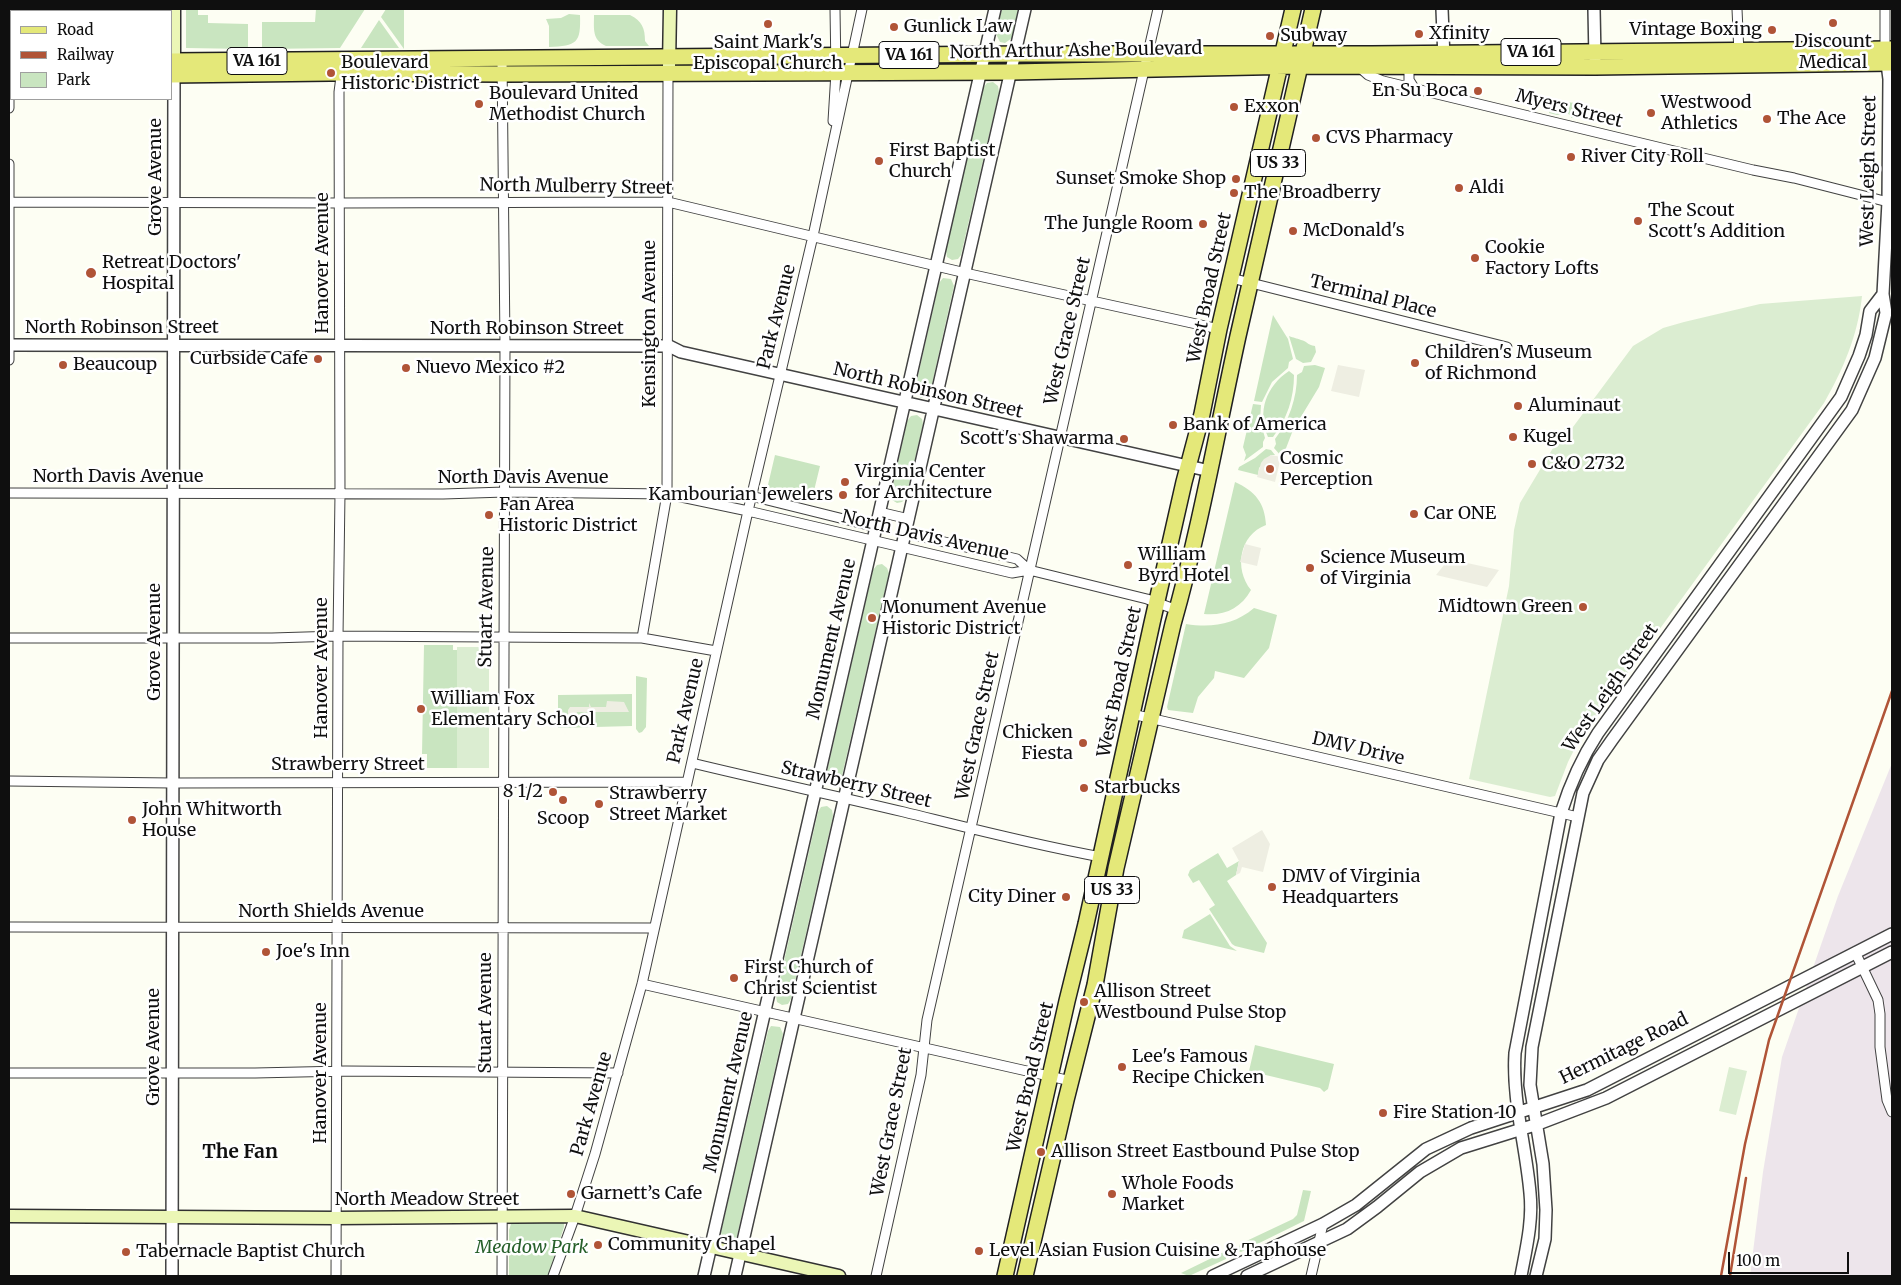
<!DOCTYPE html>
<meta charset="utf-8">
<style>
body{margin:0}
#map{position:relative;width:1901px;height:1285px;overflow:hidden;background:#fdfef3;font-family:Merriweather,serif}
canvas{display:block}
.frame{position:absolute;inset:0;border:10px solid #0f0f0f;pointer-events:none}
.legend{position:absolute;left:10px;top:10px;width:162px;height:90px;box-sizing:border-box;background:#fff;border:1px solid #9f9f9f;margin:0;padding:6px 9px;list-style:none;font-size:15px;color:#0f0f0f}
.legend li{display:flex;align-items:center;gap:10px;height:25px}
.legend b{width:25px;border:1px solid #9f9f9f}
.scale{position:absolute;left:1728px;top:1252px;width:121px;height:22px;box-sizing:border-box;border:2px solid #0f0f0f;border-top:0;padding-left:6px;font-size:15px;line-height:18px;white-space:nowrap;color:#0f0f0f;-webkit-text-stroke:4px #fff;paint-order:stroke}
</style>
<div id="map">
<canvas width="1901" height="1285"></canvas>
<div class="frame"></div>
<ul class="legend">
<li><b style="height:6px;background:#e4e879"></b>Road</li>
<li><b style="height:6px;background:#b05437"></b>Railway</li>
<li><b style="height:14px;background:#c9e5c0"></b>Park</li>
</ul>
<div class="scale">100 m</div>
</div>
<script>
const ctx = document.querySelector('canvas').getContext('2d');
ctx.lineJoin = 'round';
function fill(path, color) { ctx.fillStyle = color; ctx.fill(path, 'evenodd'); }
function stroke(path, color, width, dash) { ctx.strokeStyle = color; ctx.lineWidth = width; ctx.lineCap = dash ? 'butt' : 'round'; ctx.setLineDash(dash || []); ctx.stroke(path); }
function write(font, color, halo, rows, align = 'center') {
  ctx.font = font + ' Merriweather,serif'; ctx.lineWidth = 5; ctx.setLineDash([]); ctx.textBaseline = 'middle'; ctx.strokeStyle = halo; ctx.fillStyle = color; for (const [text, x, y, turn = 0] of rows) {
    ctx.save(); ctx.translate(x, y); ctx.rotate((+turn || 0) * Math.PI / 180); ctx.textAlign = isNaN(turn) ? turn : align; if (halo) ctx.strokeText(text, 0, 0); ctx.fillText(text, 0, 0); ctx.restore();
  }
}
const industrial = new Path2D(`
 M1892,763V1276H1750L1763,1172L1782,1057L1838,896Z`);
const green = new Path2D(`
 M186,9H198V15H208V23L248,24V49L186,48Z
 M316,9H365L340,48L262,49V22H315Z
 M386,9H404V49L381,17Z
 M1002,9H1018L1012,38L1005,43L1000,42L996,34Z
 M569,14L580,15C581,43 577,46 549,47V26L546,19L561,18Z
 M594,15H630C642,21 645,28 645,41L649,46H606C592,40 594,29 594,15Z
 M379,20L399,48H361Z
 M993,82L998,86L999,92L961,255L958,259L952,260L947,257L946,251L983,88L987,83Z
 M1558,101L1575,103L1577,109L1576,118H1571V116L1567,113L1557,115L1549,113L1551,104Z
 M943,278L951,279L954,286L930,393L927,397L921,398L916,394L915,389L939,283Z
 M1273,315L1288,339L1293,359L1289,362L1288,368L1272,382L1262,402L1254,401Z
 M1289,336C1294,338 1296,338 1301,340C1307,341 1307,345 1315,346L1316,352L1311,362L1303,363L1296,359Z
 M1315,365L1325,368L1319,387L1293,430L1283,456H1281L1274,448L1276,444L1275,439C1289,421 1297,398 1297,375L1302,372L1304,366Z
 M1289,371L1294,375C1294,398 1287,419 1273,437H1268C1257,412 1266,386 1289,371Z
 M1253,404L1261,405L1260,420L1265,438L1263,442V447L1244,461L1246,455L1243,447Z
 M917,415L922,419L923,424L906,498L902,502L897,503L892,500L891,494L907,421L911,416Z
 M1266,449L1271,450L1275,455H1271L1259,468L1258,475L1238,470L1239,467L1255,458Z
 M775,455L820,466L812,499L767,489Z
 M1235,482C1255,491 1265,503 1266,525C1239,535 1234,569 1251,590C1241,608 1225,616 1204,614Z
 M882,564L887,568L889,573L841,780L838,785L832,786L827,782L826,776L873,570L877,565Z
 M1254,608L1277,615L1269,648L1244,678L1215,671L1214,678L1198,697L1193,713L1168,710L1167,707L1186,624C1211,628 1234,625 1254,608Z
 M424,645H453V650H457V647H489V768H427V754H422Z
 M636,676L647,678L646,727L642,732L639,733L636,729Z
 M632,694V726L558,728V695Z
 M827,806L832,810L833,816L791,999L788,1004L782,1005L777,1002L776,996L818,812L821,807Z
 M1218,853L1227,868L1239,861L1236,875L1227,881L1267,943L1264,953L1235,946L1232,944L1209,909L1215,905L1199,880L1193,883L1188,875L1190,870Z
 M1210,914L1230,946L1237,951L1182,938L1184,930Z
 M771,1026L780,1027L783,1034L737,1236L734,1241L727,1242L722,1239L721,1232L768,1031Z
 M1255,1045L1334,1064L1328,1089L1324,1092L1320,1088L1249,1071Z
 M1303,1190L1311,1191L1304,1221L1241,1252L1238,1251L1240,1244L1293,1219L1297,1215Z
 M560,1221L564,1223V1227L548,1276H509V1230L511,1224Z
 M1226,1251V1259L1189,1276L1181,1273Z`);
const pitch = new Path2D(`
 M1862,296C1858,335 1843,370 1824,403L1579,740L1568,762L1555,796L1550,797L1469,779L1509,586L1514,530L1520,503L1565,428L1570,431L1633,346L1663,328L1684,322L1760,304Z
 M457,647H489V768H457Z
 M1729,1067L1747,1071L1736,1115L1719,1111Z`);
const plaza = new Path2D(`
 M1338,365L1365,370L1359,397L1331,391Z
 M1271,455L1281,457L1275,482L1257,477L1261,463L1264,459Z
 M1245,544L1261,548L1257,566L1240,562Z
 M1449,559L1499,570L1487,587L1436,575Z
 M607,701L624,702L629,712H577L576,724H573L574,718L568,715V710L570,707H589V703L591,707H606Z
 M1262,830L1270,844L1263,872L1242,867L1240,873L1236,875L1239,861L1232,848Z`);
const minor = new Path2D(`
 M1737,9L1739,54
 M1885,9V49
 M502,59L505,345L502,1276
 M1409,63V80L1414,88
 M1359,67L1368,75L1383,81L1753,170L1794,178L1892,203
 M9,108V74
 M833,121L836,72L835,9
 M9,164V360
 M9,202L340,203L668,202L974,275L1219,329
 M1231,278L1507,347
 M9,493L443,494L505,492L667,494L748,511L1012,573L1029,570L1147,599L1177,610
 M751,496L876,527
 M879,512L909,519
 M906,533L1017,559L1029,570
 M9,638H272L338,636L642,638L716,651
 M642,638L667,494L668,73
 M1132,714L1578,817
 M692,763C762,780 833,795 904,812C969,828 1034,845 1101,857
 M9,781L172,783L686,782
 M9,927L653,928
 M1855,952L1878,1000L1880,1014V1047L1887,1100L1892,1112
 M642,984L1071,1081
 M9,1073H255L345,1071L618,1073
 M336,1276L338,636L340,494L339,92L342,69
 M553,1276L575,1216L595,1154L642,984L748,511L813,236L862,9
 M876,1276L921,1075L927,1020L1158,9
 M1311,1276L1323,1224`);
const tertiary = new Path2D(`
 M1442,9L1444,59
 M1594,9L1595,59
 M9,345L669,346L681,352L1210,471
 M172,1276L174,75
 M704,1276L995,9
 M735,1276L1025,9
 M1213,1276L1323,1224L1356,1205L1426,1149L1471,1128L1587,1090L1892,934
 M1247,1276L1347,1229L1377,1207L1420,1172L1461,1148L1538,1124L1606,1098L1892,952
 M1521,1276C1526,1249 1533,1221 1530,1193C1526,1146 1512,1100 1515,1053L1561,813C1570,784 1581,759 1598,733L1841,397L1859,356L1866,335L1870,311L1883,294
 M1536,1276L1545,1239L1546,1210L1543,1164L1530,1085L1532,1047L1583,793L1598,760L1612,740L1852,410L1875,358L1886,313L1883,294L1888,202L1889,79L1886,56`);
const secondary = new Path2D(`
 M669,66L670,9
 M174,69V9
 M9,1216L336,1218L575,1216L839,1276`);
const primary = new Path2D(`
 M171,61L1024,54H1372L1892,49
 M9,63H11
 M171,75L330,73L503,74L1012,72L1300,66L1595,67L1892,63
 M9,76H11
 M1005,1276L1067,1001L1086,924L1152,623L1184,482L1202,414L1219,329L1293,9
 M1025,1276L1066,1100L1095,985L1116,868L1173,624C1200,529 1217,432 1238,336C1262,227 1289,118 1313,9`);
const rail = new Path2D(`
 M1721,1276L1745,1144L1769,1040L1892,691
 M1730,1276L1746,1178`);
const markers = [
 [1833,23,5,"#b05437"],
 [768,24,5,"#b05437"],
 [894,27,5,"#b05437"],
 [1772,30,5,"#b05437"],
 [1419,34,5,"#b05437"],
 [1270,36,5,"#b05437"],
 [331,73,5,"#b05437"],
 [1478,91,5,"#b05437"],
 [479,104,5,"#b05437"],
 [1234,107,5,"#b05437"],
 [1651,113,5,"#b05437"],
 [1767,119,5,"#b05437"],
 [1316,138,5,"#b05437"],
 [1571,157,5,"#b05437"],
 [879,161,5,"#b05437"],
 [1236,179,5,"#b05437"],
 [1459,188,5,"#b05437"],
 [1234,193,5,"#b05437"],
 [1638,221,5,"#b05437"],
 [1203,224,5,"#b05437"],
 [1293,231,5,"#b05437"],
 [1475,258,5,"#b05437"],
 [91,273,6,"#b05437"],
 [318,359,5,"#b05437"],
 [1415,363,5,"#b05437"],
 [63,365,5,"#b05437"],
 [406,368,5,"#b05437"],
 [1518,406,5,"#b05437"],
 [1173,425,5,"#b05437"],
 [1513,437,5,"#b05437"],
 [1124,439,5,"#b05437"],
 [1532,464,5,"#b05437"],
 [1270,469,5,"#b05437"],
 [845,482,5,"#b05437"],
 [843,495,5,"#b05437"],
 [1414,514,5,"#b05437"],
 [489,515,5,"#b05437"],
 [1128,565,5,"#b05437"],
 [1310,568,5,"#b05437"],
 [1583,607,5,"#b05437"],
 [872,618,5,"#b05437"],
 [421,709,5,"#b05437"],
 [1083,743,5,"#b05437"],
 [1084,788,5,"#b05437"],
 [553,792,5,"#b05437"],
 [563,800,5,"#b05437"],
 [599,804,5,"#b05437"],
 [132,820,5,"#b05437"],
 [1272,887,5,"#b05437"],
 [1066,897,5,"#b05437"],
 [266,952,5,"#b05437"],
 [734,978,5,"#b05437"],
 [1084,1002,5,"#b05437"],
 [1122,1067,5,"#b05437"],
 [1383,1113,5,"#b05437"],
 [1041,1152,5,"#b05437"],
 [571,1194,5,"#b05437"],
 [1112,1194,5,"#b05437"],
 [598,1245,5,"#b05437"],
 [979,1251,5,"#b05437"],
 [126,1252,5,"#b05437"]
];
const shields = [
 [1531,52,60],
 [909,55,60],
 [257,61,60],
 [1278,163,55],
 [1112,890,55]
];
const shieldNames = [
 ["VA 161",1531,52],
 ["VA 161",909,55],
 ["VA 161",257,61],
 ["US 33",1278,163],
 ["US 33",1112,890]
];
const poiNames = [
 ["Gunlick Law",904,27],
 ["Vintage Boxing",1762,30,"right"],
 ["Xfinity",1429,34],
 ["Subway",1280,36],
 ["Discount",1833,42,"center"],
 ["Medical",1833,63,"center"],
 ["Saint Mark's",768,43,"center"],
 ["Episcopal Church",768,64,"center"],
 ["Boulevard",341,63],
 ["Historic District",341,84],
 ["En Su Boca",1468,91,"right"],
 ["Boulevard United",489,94],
 ["Methodist Church",489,115],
 ["Westwood",1661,103],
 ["Athletics",1661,124],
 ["Exxon",1244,107],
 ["The Ace",1777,119],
 ["CVS Pharmacy",1326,138],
 ["First Baptist",889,151],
 ["Church",889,172],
 ["River City Roll",1581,157],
 ["Sunset Smoke Shop",1226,179,"right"],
 ["Aldi",1469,188],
 ["The Broadberry",1244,193],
 ["The Scout",1648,211],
 ["Scott's Addition",1648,232],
 ["The Jungle Room",1193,224,"right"],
 ["McDonald's",1303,231],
 ["Cookie",1485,248],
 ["Factory Lofts",1485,269],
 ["Retreat Doctors'",102,263],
 ["Hospital",102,284],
 ["Children's Museum",1425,353],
 ["of Richmond",1425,374],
 ["Curbside Cafe",308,359,"right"],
 ["Beaucoup",73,365],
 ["Nuevo Mexico #2",416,368],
 ["Aluminaut",1528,406],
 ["Bank of America",1183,425],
 ["Kugel",1523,437],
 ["Scott's Shawarma",1114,439,"right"],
 ["Cosmic",1280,459],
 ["Perception",1280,480],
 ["C&O 2732",1542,464],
 ["Virginia Center",855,472],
 ["for Architecture",855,493],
 ["Kambourian Jewelers",833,495,"right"],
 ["Fan Area",499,505],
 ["Historic District",499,526],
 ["Car ONE",1424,514],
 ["William",1138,555],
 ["Byrd Hotel",1138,576],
 ["Science Museum",1320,558],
 ["of Virginia",1320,579],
 ["Midtown Green",1573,607,"right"],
 ["Monument Avenue",882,608],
 ["Historic District",882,629],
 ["William Fox",431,699],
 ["Elementary School",431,720],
 ["Chicken",1073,733,"right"],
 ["Fiesta",1073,754,"right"],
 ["Starbucks",1094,788],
 ["8 1/2",543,792,"right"],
 ["Strawberry",609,794],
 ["Street Market",609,815],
 ["John Whitworth",142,810],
 ["House",142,831],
 ["Scoop",563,819,"center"],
 ["DMV of Virginia",1282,877],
 ["Headquarters",1282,898],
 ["City Diner",1056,897,"right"],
 ["Joe's Inn",276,952],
 ["First Church of",744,968],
 ["Christ Scientist",744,989],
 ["Allison Street",1094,992],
 ["Westbound Pulse Stop",1094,1013],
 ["Lee's Famous",1132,1057],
 ["Recipe Chicken",1132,1078],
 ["Fire Station 10",1393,1113],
 ["Allison Street Eastbound Pulse Stop",1051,1152],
 ["Whole Foods",1122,1184],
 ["Market",1122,1205],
 ["Garnett’s Cafe",581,1194],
 ["Community Chapel",608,1245],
 ["Level Asian Fusion Cuisine & Taphouse",989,1251],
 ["Tabernacle Baptist Church",136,1252]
];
const streetNames = [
 ["North Arthur Ashe Boulevard",1076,51,-1],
 ["Myers Street",1569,109,14],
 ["West Leigh Street",1869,171,-89],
 ["Grove Avenue",156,177,-90],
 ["North Mulberry Street",576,187,1],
 ["Hanover Avenue",323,263,-90],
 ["West Broad Street",1210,288,-78],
 ["Terminal Place",1373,297,14],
 ["Park Avenue",777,317,-76],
 ["Kensington Avenue",650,324,-90],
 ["North Robinson Street",122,328],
 ["North Robinson Street",527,329],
 ["West Grace Street",1068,331,-77],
 ["North Robinson Street",928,391,13],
 ["North Davis Avenue",118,477],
 ["North Davis Avenue",523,478],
 ["North Davis Avenue",925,536,13],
 ["Stuart Avenue",487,607,-89],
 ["Monument Avenue",832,639,-77],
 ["Grove Avenue",155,642,-90],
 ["Hanover Avenue",322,668,-90],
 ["West Broad Street",1120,682,-78],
 ["West Leigh Street",1611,688,-55],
 ["Park Avenue",686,711,-77],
 ["West Grace Street",978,726,-78],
 ["DMV Drive",1358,749,13],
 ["Strawberry Street",348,765],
 ["Strawberry Street",856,785,13],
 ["North Shields Avenue",331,912],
 ["Stuart Avenue",486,1013,-90],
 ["Grove Avenue",154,1047,-90],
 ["Hermitage Road",1624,1049,-26],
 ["Hanover Avenue",321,1073,-90],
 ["West Broad Street",1031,1077,-77],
 ["Monument Avenue",729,1092,-77],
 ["Park Avenue",592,1104,-74],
 ["West Grace Street",892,1122,-79],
 ["North Meadow Street",427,1200]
];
const parkNames = [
 ["Meadow Park",532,1248]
];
const neighbourhoodNames = [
 ["The Fan",240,1153]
];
fill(industrial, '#ede5eb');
fill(green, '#c9e5c0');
fill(pitch, '#dbedd1');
fill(plaza, '#eeeee2');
stroke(minor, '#424242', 11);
stroke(tertiary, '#424242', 14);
stroke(secondary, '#313131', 15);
stroke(primary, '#202020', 18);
stroke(minor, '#fff', 9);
stroke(tertiary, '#fff', 11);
stroke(secondary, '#ebf6b6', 12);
stroke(primary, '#e4e879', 15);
stroke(rail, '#b05437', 2.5);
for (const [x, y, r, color] of markers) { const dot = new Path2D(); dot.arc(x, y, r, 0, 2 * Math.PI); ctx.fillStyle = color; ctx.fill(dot); stroke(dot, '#fff', 2); }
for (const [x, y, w] of shields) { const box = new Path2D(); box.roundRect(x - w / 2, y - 13.5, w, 27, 4); ctx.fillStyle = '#fff'; ctx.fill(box); stroke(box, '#0f0f0f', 1); }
write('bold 16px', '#0f0f0f', null, shieldNames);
write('18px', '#0f0f0f', '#fff', poiNames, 'left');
write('18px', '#0f0f0f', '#fff', streetNames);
write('italic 18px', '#27602b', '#fff', parkNames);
write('bold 19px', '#0f0f0f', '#fff', neighbourhoodNames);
</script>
